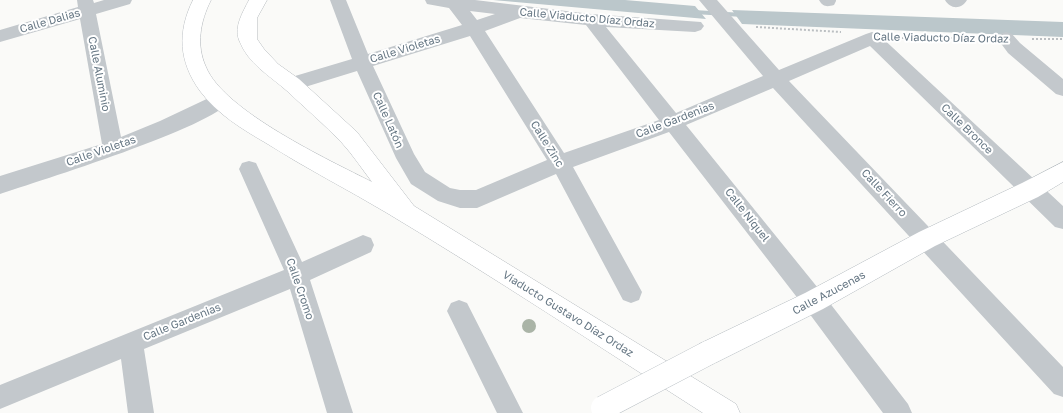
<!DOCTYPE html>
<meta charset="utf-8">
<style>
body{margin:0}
canvas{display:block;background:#fafaf8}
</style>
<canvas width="1063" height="413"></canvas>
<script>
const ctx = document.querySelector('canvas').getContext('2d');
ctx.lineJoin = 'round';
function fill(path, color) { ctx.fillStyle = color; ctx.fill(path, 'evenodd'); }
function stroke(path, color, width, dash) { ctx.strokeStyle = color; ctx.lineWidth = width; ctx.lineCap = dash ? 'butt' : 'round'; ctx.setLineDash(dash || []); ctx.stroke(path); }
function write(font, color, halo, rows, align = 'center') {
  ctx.font = font + ' "Golos Text",sans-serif'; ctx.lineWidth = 4; ctx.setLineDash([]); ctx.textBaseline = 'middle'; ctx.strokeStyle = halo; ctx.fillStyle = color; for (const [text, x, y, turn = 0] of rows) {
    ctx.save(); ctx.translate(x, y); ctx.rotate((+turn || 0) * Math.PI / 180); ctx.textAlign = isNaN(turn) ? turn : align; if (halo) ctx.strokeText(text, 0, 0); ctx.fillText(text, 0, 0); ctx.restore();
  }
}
const water = new Path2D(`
 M493,0H625L695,6L706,19Z
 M732,10L1063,22V37L742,24Z`);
const stream = new Path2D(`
 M694,10L743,13L745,15L743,17L694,14L692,12Z`);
const path = new Path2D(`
 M756,27L841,32
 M898,38H987
 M1032,39H1063`);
const street = new Path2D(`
 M77,0H93L94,3L104,0H132L130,4L96,14L121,137L160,121L213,96L220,94L227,96L229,101C216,126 36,182 0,194V176L102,144L80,19L0,42V30L78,7Z
 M330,0H346L368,54L462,25L449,8L427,4L425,0H475L591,14L701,22L704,26L701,30L695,32L606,27L676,113L763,76L699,0H717L779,70L866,34L872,32L878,34L1063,206V229L1055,227L870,46L789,81L1063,367V397L1054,394L773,88L686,125L822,293L908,404L912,413H883L806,309L669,132L573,167L642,292L639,300L631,303L623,300L556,174L477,208H460L438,201L411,184L396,158L357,71L292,91L285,89L283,84L285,79L352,59ZM470,11L495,14L477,20ZM520,18L586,25L659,120L564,153L485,31ZM470,36L547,160L476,190H460L450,188L425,172L414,154L373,66Z
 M819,0H836V1L834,5C827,7 823,7 819,0Z
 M945,0H967C961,10 950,9 945,0Z
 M1006,32L1012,34L1020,43L1063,79V96L1056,94L1008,53L997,38L1000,34Z
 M249,161L256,163L302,262L363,235L371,238L374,245L371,252L310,280L353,413H327L290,289L144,349L154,413H128L121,359L0,409V385L284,270L239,169L242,163Z
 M459,300L467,303L523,413H497L447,311L451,303Z`);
const secondary = new Path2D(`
 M1063,162V182L1038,197L935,246L823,309L717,362L708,366L699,362L695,353L699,344L805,293L919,232L1022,183Z`);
const primary = new Path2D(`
 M193,0H211C200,22 196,45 206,67C224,111 329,160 372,182C362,169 353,155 342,143C325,125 305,108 287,91C269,75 248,64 239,40C234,26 243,12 249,0H267L257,18V39L264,49L278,64L299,79L357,132L414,206L736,404L740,413H703C598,346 494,277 387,213C347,189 305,168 266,143C242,129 217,114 200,91C179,62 177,32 193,0Z`);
const secondaryBridge = new Path2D(`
 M603,408L708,353`);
const trees = [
 [529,326]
];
const streetNames = [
 ["Calle Viaducto Díaz Ordaz",587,18,5],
 ["Calle Dalias",50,21,-16],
 ["Calle Viaducto Díaz Ordaz",941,38,1],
 ["Calle Violetas",405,49,-17],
 ["Calle Aluminio",99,74,79],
 ["Calle Latón",388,120,66],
 ["Calle Gardenias",675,120,-21],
 ["Calle Bronce",967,129,44],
 ["Calle Zinc",547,144,58],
 ["Calle Violetas",101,151,-19],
 ["Calle Fierro",884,193,47],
 ["Calle Níquel",747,215,52],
 ["Calle Cromo",300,289,71],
 ["Calle Azucenas",829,293,-28],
 ["Viaducto Gustavo Díaz Ordaz",568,314,32],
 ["Calle Gardenias",182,322,-22]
];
fill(water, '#bbc7cb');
fill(stream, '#bbc7cb');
stroke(secondary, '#b3babf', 1);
stroke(primary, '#b5babe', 1);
stroke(path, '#bbbfc2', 2, [2, 2]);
fill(street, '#c3c8cc');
fill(secondary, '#fff');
fill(primary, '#fff');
stroke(secondaryBridge, '#b3babf', 25, []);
stroke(secondaryBridge, '#fff', 24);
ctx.fillStyle = '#aab4a7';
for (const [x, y] of trees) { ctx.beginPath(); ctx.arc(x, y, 7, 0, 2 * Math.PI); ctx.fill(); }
write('11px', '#657683', '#fff', streetNames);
</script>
